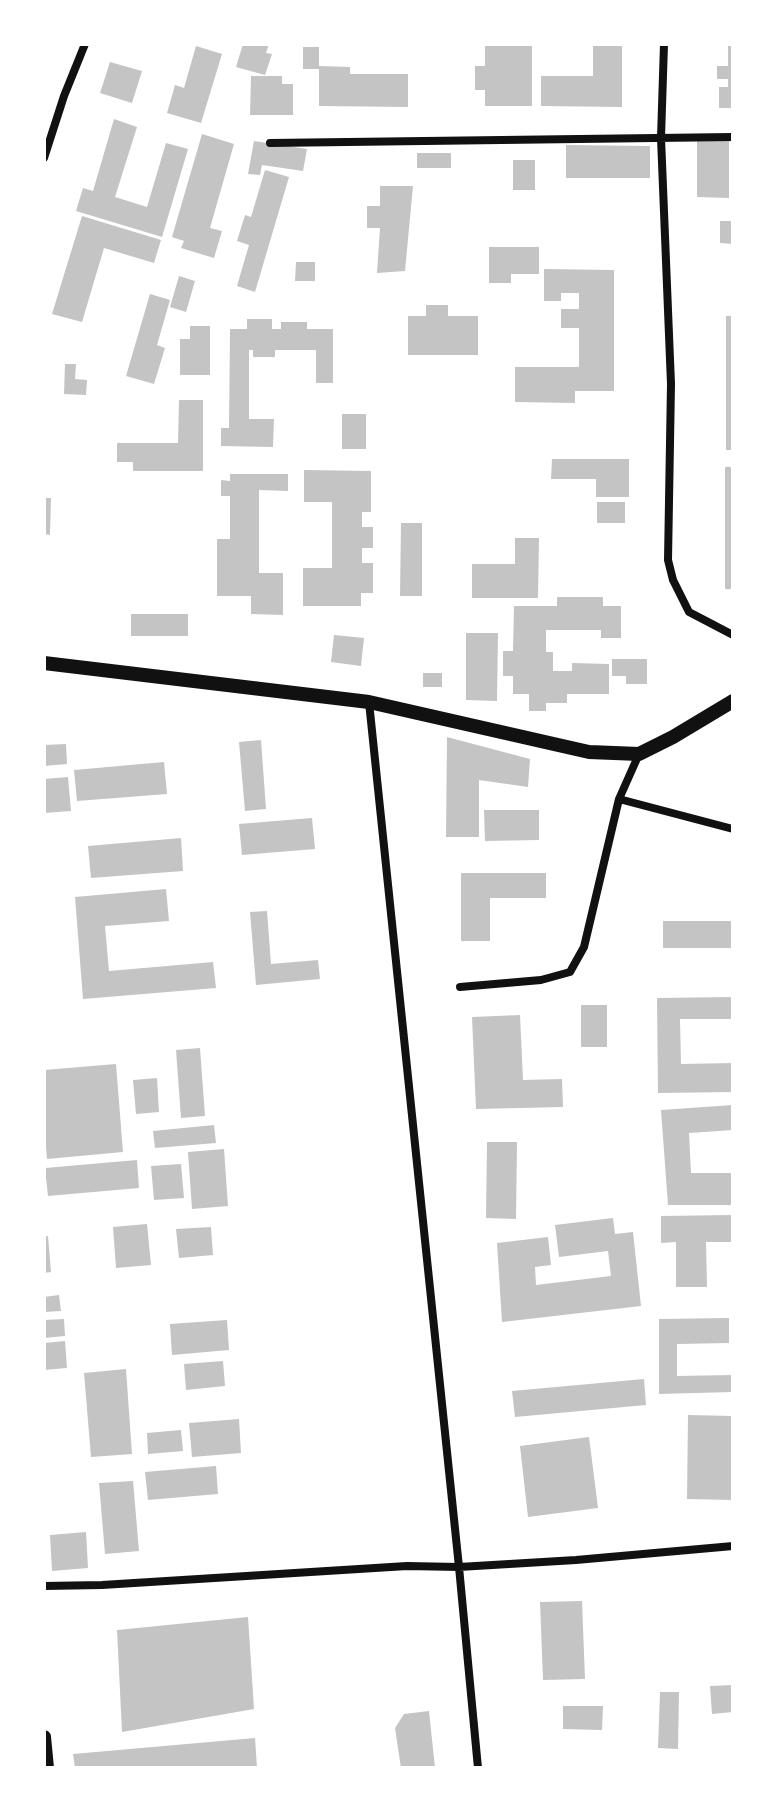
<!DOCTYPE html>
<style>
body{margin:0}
#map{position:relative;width:777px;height:1812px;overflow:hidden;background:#fff;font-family:Literata,serif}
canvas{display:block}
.frame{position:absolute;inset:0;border:46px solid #fff;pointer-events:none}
</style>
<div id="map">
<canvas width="777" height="1812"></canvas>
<div class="frame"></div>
</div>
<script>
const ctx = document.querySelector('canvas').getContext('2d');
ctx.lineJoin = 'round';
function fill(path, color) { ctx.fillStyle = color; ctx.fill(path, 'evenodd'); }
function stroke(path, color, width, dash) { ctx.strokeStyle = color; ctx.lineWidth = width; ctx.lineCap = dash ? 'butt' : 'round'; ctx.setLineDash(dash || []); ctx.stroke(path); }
const building = new Path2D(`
 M243,44H269L266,53L272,54L265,75L236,67Z
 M485,44H532V106H485V90H475V66H485Z
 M593,44H622V107L541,106V76H593Z
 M728,44H733V108H719V87H728V79H717V66H728Z
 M196,46L222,54L201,123L167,113L175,85L184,88Z
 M303,47H319V66L350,67V74H408V107L319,106V69H303Z
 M110,62L142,71L132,103L100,93Z
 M251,76H282V84H293V115H250Z
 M114,119L137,127L115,197L147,207L166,143L188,149L162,237L76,211L83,188L93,191Z
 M202,134L234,144L210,228L222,231L214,258L181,248L184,241L172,237Z
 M697,140H729V198L697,197Z
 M254,141L307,149L303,171L262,165L260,175L248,174Z
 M566,145L650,146V178H566Z
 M417,153H451V168H417Z
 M513,160H535V190H513Z
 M265,170L289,177L255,292L237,286L249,245L237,241L245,215L251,217Z
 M380,186H413L405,271L377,273L380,228H367V206H380Z
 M82,216L161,240L154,263L104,248L82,322L52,314Z
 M720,221H733V244L720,243Z
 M489,247H539V274H511V283H489Z
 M296,262H315V281H295Z
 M544,269L614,270V391H575V403L515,402V367H579V328H561V309H579V293H561V301H544Z
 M179,276L195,281L186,312L170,307Z
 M150,294L170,300L157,345L165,348L154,384L126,376Z
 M426,305H448V316H478V355H408V316H426Z
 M726,316H733V450H726Z
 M247,319H272V329H281V322H307V329H333V383H316V350H275V357H253V350H249V419H274L273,447L221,446V428H229L230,329H247Z
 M190,326H210V375H180V339H190Z
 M65,364H76L75,379L87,380L86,395L64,394Z
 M179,400H203V471H133V462H117V443H178Z
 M342,414H366V449H342Z
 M552,459H629V497H596V479H551Z
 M725,467H733V589H725Z
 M304,470L371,471V512H362V527H373V548H362V563H373V593H361V606H303V568H332V502H304Z
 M230,474H288V491L259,490V573H283V615L251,614V596H217V539H230V496H221V480L230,481Z
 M44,498H51L50,535L44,534Z
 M597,502H625V523H597Z
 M401,523H422V596H400Z
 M515,538H539L538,598H472V564H515Z
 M557,597H603V606H621V638H601V630H546V652H553V671H572V663L609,664V694H567V703H546V711H529V694H513V676H503V651H513L514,606H557Z
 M131,614H188V636H131Z
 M466,633H498L497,701L466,700Z
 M334,635L364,638L361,666L331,662Z
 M612,659H647V684H626V676H612Z
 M423,673H442V687H423Z
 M447,737L530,759L528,787L479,780V837H446Z
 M261,740L266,809L245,811L239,742Z
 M66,744L67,764L44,766V745Z
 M164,762L167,794L77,801L74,770Z
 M68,777L71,811L44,813V779Z
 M484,810H539V840L485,841Z
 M312,818L315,849L242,855L239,824Z
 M181,838L183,871L91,878L88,846Z
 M461,873H546V898H490V941H461Z
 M166,889L169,921L105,926L109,971L213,962L216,988L83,999L75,897Z
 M267,911L271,964L318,960L320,979L256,985L250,912Z
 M663,921H733V948H663Z
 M733,997V1019H680L681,1064L733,1063V1092L658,1093L657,998Z
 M581,1005H607V1047H581Z
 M520,1015L523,1080L562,1079L563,1107L476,1109L472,1017Z
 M200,1048L205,1116L181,1118L176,1050Z
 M116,1064L123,1152L47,1159L44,1124V1070Z
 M157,1078L159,1112L136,1114L133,1080Z
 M733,1105V1130L689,1133L691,1173H733V1205H668L661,1110Z
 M214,1125L216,1143L155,1148L153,1131Z
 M487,1142H517L516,1219L486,1218Z
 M224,1149L228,1206L192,1209L188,1152Z
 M137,1160L139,1188L48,1196L45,1168Z
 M181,1164L184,1198L154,1200L151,1166Z
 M733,1215V1242H706L707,1287H676V1242L661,1243V1216Z
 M613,1218L615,1234L633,1232L641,1306L502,1322L497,1243L548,1237L551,1265L535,1267L536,1285L611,1276L608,1251L559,1257L555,1225Z
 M147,1224L151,1265L116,1268L113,1227Z
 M211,1227L213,1255L179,1258L176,1229Z
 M48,1236L51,1272L44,1273V1237Z
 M59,1295L61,1311L44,1312V1297Z
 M729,1318V1343L677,1344V1376L733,1375V1392L659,1394V1319Z
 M64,1319L65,1336L44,1338V1320Z
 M227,1320L229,1350L172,1355L170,1324Z
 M65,1341L67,1368L44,1370V1343Z
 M223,1361L225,1386L186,1390L184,1364Z
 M126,1369L132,1454L91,1457L84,1373Z
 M644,1379L646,1405L515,1417L512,1391Z
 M688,1415L733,1416V1500L687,1499Z
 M239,1419L241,1453L192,1457L189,1423Z
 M181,1430L183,1451L148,1454L147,1433Z
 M589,1437L598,1508L528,1517L520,1446Z
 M216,1466L218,1494L148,1500L145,1472Z
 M133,1481L139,1551L105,1554L99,1483Z
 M86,1532L88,1568L52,1571L50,1535Z
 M582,1601L585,1679L543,1680L540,1602Z
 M248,1617L254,1709L122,1732L117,1630Z
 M733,1685V1712L712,1714L710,1686Z
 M660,1692H679L678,1749L658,1748Z
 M563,1706H603L602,1730L563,1729Z
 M429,1711L435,1768H401L395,1728L404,1714Z
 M255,1738L257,1768H75L73,1754Z`);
const minor = new Path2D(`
 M664,44L661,138L671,384L668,560L673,580L689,612L733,635
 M270,143L733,137
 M44,158L64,96L85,44
 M369,702L459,1567L478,1768
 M619,799L733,829
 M460,987L541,980L570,972L584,947L619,799L639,754
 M44,1586L102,1585L407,1566L459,1567L576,1560L733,1546`);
const tertiary = new Path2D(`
 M44,663L369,702L589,752L639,754L673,737L733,701
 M44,1737L47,1768`);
fill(building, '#c4c4c4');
stroke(minor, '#111', 8);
stroke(tertiary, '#111', 14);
</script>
